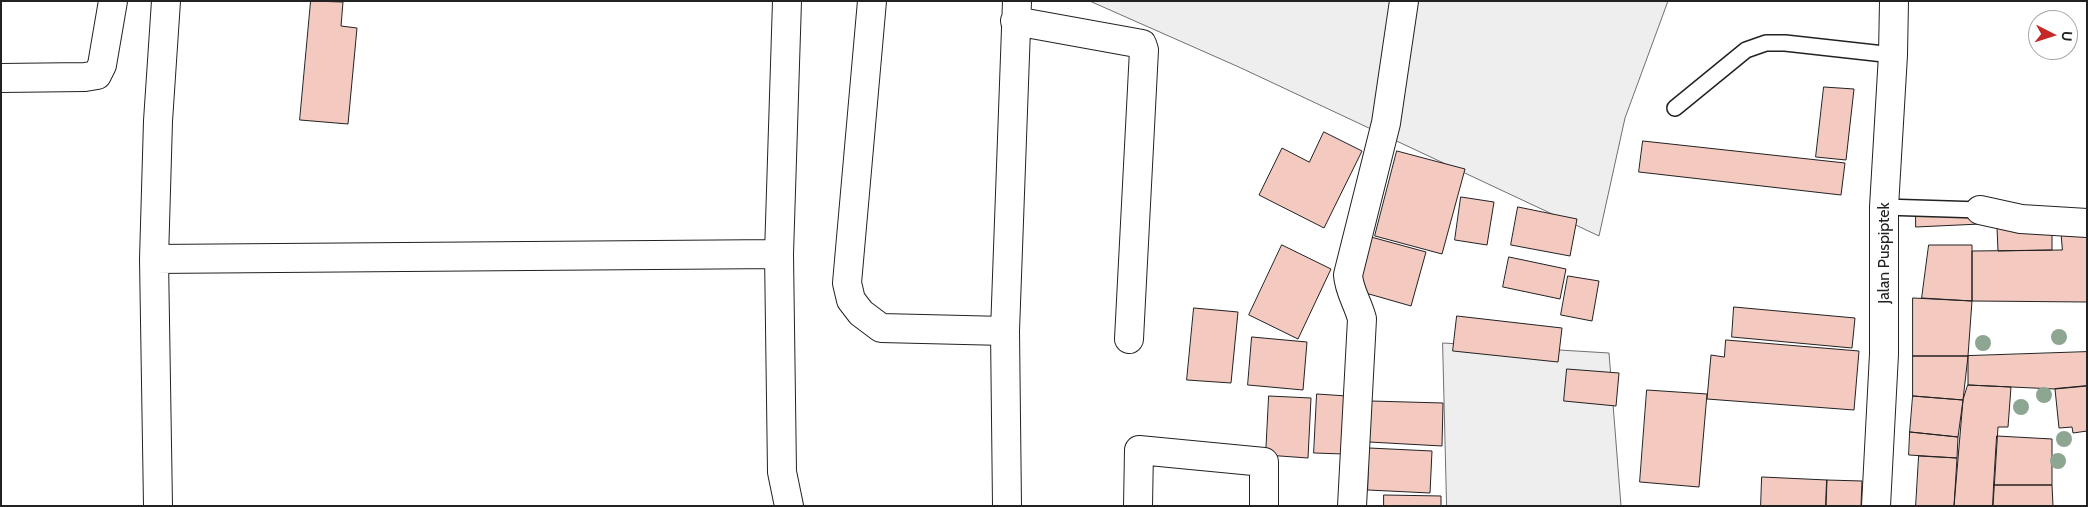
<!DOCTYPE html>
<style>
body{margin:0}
#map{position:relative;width:2088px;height:507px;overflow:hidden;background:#fff;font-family:Cabin,sans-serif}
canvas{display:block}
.frame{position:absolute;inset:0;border:2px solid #222;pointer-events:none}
.north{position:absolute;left:2028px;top:10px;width:50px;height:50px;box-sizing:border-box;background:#fff;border:1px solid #a7a7a7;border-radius:50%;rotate:95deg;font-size:14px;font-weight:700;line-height:20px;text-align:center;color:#222}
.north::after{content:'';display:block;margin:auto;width:18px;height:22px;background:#c62828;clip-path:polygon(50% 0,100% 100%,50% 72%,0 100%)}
</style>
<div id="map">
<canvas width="2088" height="507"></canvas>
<div class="frame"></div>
<div class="north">U</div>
</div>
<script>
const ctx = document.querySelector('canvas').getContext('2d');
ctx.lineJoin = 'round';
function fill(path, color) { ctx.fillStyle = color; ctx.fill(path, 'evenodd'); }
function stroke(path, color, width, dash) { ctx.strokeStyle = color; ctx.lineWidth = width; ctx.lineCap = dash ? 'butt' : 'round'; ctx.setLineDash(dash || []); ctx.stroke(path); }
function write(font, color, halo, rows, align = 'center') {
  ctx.font = font + ' Cabin,sans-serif'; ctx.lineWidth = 4; ctx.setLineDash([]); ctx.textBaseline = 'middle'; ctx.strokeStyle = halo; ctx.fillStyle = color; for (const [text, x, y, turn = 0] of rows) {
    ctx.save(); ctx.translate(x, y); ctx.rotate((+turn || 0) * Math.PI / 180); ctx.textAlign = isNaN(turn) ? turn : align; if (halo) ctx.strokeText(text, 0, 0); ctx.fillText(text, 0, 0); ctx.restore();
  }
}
const green = new Path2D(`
 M1090,1H1668L1625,118L1599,236L1241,68Z
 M1443,343L1609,353L1621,506H1447Z`);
const building = new Path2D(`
 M311,1L343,2L341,26L357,28L348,124L300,120Z
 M1824,87L1854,89L1846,160L1816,157Z
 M1324,132L1362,151L1324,228L1259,195L1282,148L1309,162Z
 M1643,141L1845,163L1841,195L1639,172Z
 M1397,151L1465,169L1442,254L1375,236Z
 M1461,197L1494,202L1487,245L1455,240Z
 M1518,207L1577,219L1570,256L1511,245Z
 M1916,212H1981L1980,224L1916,227Z
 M2052,226V250L1998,251L1997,227Z
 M2061,228L2087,229V302L1972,301V251L2062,250Z
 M1371,237L1426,252L1411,306L1355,290Z
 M1282,245L1331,269L1298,339L1249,315Z
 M1929,245H1972V301L1922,298Z
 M1509,257L1566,269L1560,299L1503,287Z
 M1568,276L1599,281L1592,321L1561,315Z
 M1913,298L1972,301L1968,356H1913Z
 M1734,307L1855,318L1852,348L1732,337Z
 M1194,308L1238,312L1231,383L1187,380Z
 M1457,316L1562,328L1558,362L1453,351Z
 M1252,337L1307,342L1303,390L1248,385Z
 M1726,340L1859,351L1854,410L1707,399L1711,355L1724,357Z
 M2087,352V386L2055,389L1968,385V356Z
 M1913,356H1968L1963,400L1913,396Z
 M1567,369L1619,373L1616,406L1564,401Z
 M1968,385L2011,387L2008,427H1998L1993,506H1954L1963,400Z
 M2087,386V431L2073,433L2072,427L2059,428L2055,389Z
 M1647,390L1707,394L1699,487L1640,482Z
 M1317,394L1347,396L1344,454L1314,453Z
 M1269,396L1311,398L1308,458L1266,455Z
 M1913,396L1963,400L1958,437L1910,432Z
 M1371,401L1443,403L1442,446L1369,442Z
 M1910,432L1958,437L1957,458L1909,455Z
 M1997,436L2052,439V485H1994Z
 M1369,448L1432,451L1430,493L1368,490Z
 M1919,456L1957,458L1954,506H1916Z
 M1762,477L1827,480L1826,506H1761Z
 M1827,480L1862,481L1861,506H1826Z
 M1994,485H2052L2053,506H1993Z
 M1384,495L1441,496V506H1384Z`);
const lane = new Path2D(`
 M1675,108L1746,50L1766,43H1785L1893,55
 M1884,207L1980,210`);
const street = new Path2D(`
 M787,1L779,254L782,472L789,506
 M872,1L847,283L851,300L861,313L881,328L1005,331L1007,506
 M1015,21L1142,44L1144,50L1129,339
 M1,78L85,77L97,75L102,65L113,1
 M1980,210L2021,219L2087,223
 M154,259L779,254
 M1005,331L1017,1
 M158,506L154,259L158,121L166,1
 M1138,506L1139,450L1264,462V506
 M1352,506L1362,319C1358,303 1349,291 1348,275L1386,123L1404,1`);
const primary = new Path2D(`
 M1876,506L1884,354V207L1893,55L1894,1`);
const trees = [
 [2059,337],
 [1983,343],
 [2044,395],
 [2021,407],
 [2064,439],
 [2058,461]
];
const streetNames = [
 ["Jalan Puspiptek",1884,253,-90]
];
fill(green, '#eee');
stroke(green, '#6f6f6f', 1);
fill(building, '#f3c9c0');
stroke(building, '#222', 1);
stroke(lane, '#222', 18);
stroke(street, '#222', 30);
stroke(primary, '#222', 30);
stroke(lane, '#fff', 15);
stroke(street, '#fff', 28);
stroke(primary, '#fff', 28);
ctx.fillStyle = '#8da692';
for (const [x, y] of trees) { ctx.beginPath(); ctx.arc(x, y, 8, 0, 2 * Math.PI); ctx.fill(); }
write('16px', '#222', '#fff', streetNames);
</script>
